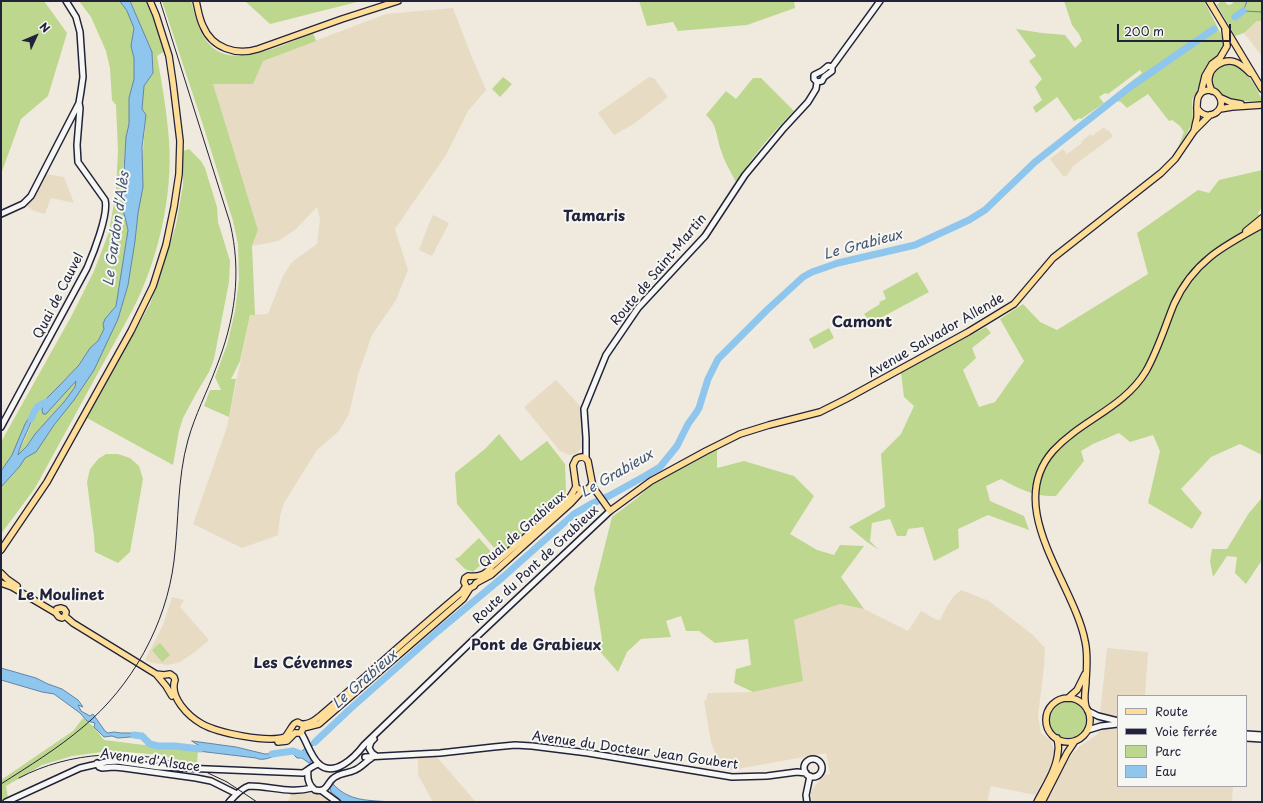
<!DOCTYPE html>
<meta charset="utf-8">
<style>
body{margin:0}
#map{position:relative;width:1263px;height:803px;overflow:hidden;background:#efeadd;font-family:"Playpen Sans",sans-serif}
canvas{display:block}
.frame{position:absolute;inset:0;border:2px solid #22223b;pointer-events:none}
.legend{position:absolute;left:1117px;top:695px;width:130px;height:92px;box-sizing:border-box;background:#f6f6f2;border:1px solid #a1a1a9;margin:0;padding:5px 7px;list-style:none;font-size:12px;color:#22223b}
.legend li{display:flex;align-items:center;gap:8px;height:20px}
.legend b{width:20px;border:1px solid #a1a1a9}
.north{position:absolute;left:16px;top:16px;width:40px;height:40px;-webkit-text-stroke:3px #f6f6f2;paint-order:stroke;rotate:46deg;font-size:11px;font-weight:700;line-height:16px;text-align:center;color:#22223b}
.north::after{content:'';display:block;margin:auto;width:14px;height:18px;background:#22223b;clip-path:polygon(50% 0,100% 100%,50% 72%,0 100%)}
.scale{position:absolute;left:1117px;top:24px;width:114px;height:18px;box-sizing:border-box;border:2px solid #22223b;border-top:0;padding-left:5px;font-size:12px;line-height:14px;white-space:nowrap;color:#22223b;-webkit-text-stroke:3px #f6f6f2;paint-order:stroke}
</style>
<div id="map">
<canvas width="1263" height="803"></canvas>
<div class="frame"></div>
<ul class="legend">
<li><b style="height:5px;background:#fede96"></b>Route</li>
<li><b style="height:5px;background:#22223b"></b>Voie ferrée</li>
<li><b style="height:11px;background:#bdd78e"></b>Parc</li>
<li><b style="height:11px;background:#8fc6ee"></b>Eau</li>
</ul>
<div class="north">N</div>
<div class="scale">200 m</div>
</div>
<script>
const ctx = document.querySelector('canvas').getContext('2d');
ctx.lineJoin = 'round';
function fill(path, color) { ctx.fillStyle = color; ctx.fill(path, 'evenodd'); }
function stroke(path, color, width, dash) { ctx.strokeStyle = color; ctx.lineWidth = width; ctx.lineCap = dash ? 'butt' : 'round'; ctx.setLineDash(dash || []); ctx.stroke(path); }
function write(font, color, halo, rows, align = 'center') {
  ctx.font = font + ' "Playpen Sans",sans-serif'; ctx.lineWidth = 4; ctx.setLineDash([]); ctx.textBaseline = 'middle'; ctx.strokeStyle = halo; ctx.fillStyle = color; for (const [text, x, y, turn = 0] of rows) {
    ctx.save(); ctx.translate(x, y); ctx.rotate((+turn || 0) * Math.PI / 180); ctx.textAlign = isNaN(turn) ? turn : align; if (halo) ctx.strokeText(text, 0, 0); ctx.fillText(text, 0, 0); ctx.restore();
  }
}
const built = new Path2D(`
 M453,8L469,50L486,90L468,111L446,155L395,229L408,270L396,300L372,335L358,375L349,414L339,431L317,450L284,503L280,516L278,535L242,548L193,524L227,427L250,315L268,314L283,276L292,262L317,244L320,218L317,207L296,229L278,241L252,246L258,230L212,84H253L262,61L386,14Z
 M1257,21H1262V63L1261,55L1244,33Z
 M649,77L654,78L667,96V98L632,125L614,135L598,113Z
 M1104,127L1107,131L1108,130L1113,136L1071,168L1072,169L1066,176H1063L1050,159L1063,149L1067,154L1082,143L1081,142L1090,134L1092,136Z
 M46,174L64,177L74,203L51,198L45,214L34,211L27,206L34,197Z
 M433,215L449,223L432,256L419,250L428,226Z
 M556,380L581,407L582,447L576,454L569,455L560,451L524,407Z
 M961,590L989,601L1033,635L1045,648L1044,667L1038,716L1041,733L1051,741L1055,753L1047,774L1035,795L991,786L987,802H812L811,793L813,788L824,775L830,774L826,753L732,770L721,768L711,742L704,701L706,700L708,693L753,692L794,620L840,604L864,609L908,631L921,611L937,620H940L947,606L954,596Z
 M172,597L184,600L180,607L209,640L195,652L180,662L168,665L152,663L145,660L163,625Z
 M1107,648L1148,652L1145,696H1118V786H1233L1232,802H1044L1070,757L1080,746L1098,734Z
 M436,756L476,802H433L418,775V757Z
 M321,793L334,802H288L291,794Z`);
const green = new Path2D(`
 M1,1H44L67,33L48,96L21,119L1,174Z
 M79,1H120L127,11L134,28L131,46L134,58V79L129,98V124L127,130L123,171L122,207L125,217L128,230L116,306L105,319L103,324L104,329L98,341L90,348L79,365L58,387L41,404L65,392L76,381L75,387L64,402L35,434L27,446L17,456C22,443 34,424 33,412L25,424L12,455L1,471V442L72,315L94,271L109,232L116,191L118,151L116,105L112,100L110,68L106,51L91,17Z
 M130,1H146L156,24L165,51L157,56C162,84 167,112 169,141C173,196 158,260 133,309L35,488L1,534V487L20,466L25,458L36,452L106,343L118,319L128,285L135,241L146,115L142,110L144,86L153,73L152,52Z
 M162,1H191C195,16 199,35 211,46C235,70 287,43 313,33L316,41L263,61L253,84H213L258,230L252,246L255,315H250L240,361L231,379H236L229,417L204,406L210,390H221L215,377L227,345L235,311L239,279L238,244L233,221L204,128Z
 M245,1H361L270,24Z
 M639,1H794L795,8L747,25L678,31L673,22L647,26Z
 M1064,1H1204L1221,34L1223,41V48L1220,53L1207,66L1202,75L1201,83L1192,100L1193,121L1185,137L1178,148L1184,132L1180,126L1172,120L1169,121L1148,94L1127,108L1121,102L1116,101L1112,97L1142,73L1140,70L1108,94L1105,93L1099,97L1104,103L1081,119L1080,118L1074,121L1057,97L1036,113L1033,107L1042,100L1035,87L1042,79L1029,61L1036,56L1016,29L1042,33L1065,35L1075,48L1082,41L1079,34L1072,25Z
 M1221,1H1224L1228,5L1232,4L1234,1H1262V21H1257L1244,33L1235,36L1217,5Z
 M1231,63C1245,67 1258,88 1262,101H1243L1228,99L1225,98L1221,92L1213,86L1211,80L1213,72L1221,65Z
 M503,77L512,84L500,97L492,89Z
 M753,78H761L794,111C772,133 753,156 736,182C731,172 725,163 722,153C716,138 718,125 706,115L726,91L736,99Z
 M189,149L201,161L205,168L217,207L218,222L230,261L229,282L214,359L209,372L197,392L183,418L179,431L173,465L87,418L150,304L160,276L176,225L183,185V151Z
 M1262,170V207L1258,213L1262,219V455L1240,444L1211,457L1181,489L1202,513L1192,529L1148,503L1160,451L1153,435L1130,442L1119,433L1093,444L1081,451L1084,461L1056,496C1034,497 1020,489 1001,479L986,486L990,501L1024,516L1029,530L988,515L958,529L959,548L934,561L923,527L908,529L906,536H897L890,519L872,523L870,541L879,550L867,542L849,527L885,507L881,454L901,434L914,406L904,397L901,373L986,327L991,333L972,348L976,358L963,370L979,407L995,402L1024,361L1000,319L1023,304L1040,322L1057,330L1148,274L1137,233L1198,190L1209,193L1219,180Z
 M917,272L929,292L871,323L864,314L880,304L879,302L886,299L883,291Z
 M829,328L834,338L814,349L809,339Z
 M499,434L521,461L547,441L565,464L566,491L564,498L500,555L457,504L455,473L485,449Z
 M717,449V468L744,461L794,476L814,496L790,534L817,550L834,555L840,545L864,546L841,577L864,609L840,604L794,620L803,681L753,692L734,683L736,669L751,665L748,639L715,643L699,631H686L681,616L666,621L671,637L641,639L627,652L618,672L596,647L602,639L594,589L612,517L636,499L649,487L673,472Z
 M106,454H118L130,458L139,466L143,479L130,552L118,563L95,552L94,536L87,482L90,469L98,459Z
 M1262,490V560L1246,584L1235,573L1237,557L1227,556L1213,577L1210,561L1212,549H1227L1249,513L1261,499Z
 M479,538L493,554L473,572L465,569L455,559L459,557Z
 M160,643L170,655L162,662L152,650Z
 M1049 720a19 19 0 1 1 38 0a19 19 0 1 1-38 0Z
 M83,718L94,727L104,740L144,745L150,744L176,749L198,751L197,764L181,762L161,755L126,752H102L72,756L42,765L6,786L8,798L1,801V780L73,731Z`);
const water = new Path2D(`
 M120,1H130L152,52L153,73L144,86L142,109L146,115L142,147L143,187L138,213L135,241L128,285L118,319L94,370L74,400L54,425L36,452L25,458L20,466L1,487V471L12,455L25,424L34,410C32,426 21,440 18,455L27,446L35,434L64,402L75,387L76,381L46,414H43L42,410L43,405L41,404L58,387L79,365L90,348L98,341L104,329L103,324L105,319L116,306L128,230L125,217L122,207L126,137L129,124V98L134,79V58L131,46L134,28L127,11Z
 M1,668L36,678L48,684L62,689L78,700L83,707L78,705L81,711L90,716L93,714L105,731L108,733L114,732L121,733H138L142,736L118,738L112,736L104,737L94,727L95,723L87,721L80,713L54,694L42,692L1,680Z
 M322,735V738L313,745L306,752L311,758V762L309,763L302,758H297L294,755L293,751H296L301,752L313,741Z
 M192,741L236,747L265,754L281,753C274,756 263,762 256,758L198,751L190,748L199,746Z
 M333,784C349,802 369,800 391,802H343L331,792L330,788Z`);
const stream = new Path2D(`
 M1244,9L1247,1
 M1243,11L1262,12`);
const canal = new Path2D(`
 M1243,11L1244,9`);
const river = new Path2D(`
 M1235,17L1243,11
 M31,419C36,407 36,406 49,401
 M134,735L142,736L150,744L158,746H175L200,749
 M315,742L350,709L437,632L503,577L574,514L591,504L609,496L645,476L660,467L677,446L688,424L696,413L699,408L708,379L718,359L767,310L803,277L812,272L838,263L915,245L969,220L985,210L1035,162L1130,87L1214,29
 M272,754L293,751L301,754`);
const secondary = new Path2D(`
 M817,82L822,81L824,77L832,71V67L880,1
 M817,82L814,79V75L822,71L828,66L832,67
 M1,214L23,204L31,196L79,103L81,91L83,77L80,32L76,17L66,1
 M1,427L87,268C93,254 109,214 105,200L78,162L77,145L80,108L79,103
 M586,458V438L584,409L606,355L638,308L705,236L745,175L784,128L808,102L816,89L817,82
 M1088,711L1098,716L1118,721
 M1088,730L1101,726L1118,724
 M301,733C307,742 310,755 318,763C333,779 355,757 364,745L470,643L610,511
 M1246,734L1262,735
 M1246,738L1262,739
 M374,739L371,742L369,748L372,753L376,756
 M365,757L440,753L494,747L515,745L532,746L588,753L732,777L767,776L797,772L806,773
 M804 768a9 9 0 1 1 18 0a9 9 0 1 1-18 0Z
 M97,763L99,767L102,768L114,767L124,768L196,778L211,781L237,794
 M308,770C307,778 308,785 315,790C330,793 326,780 337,776C342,773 349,773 355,770C362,767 366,761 373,757
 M322,791L337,802
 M6,802L80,768L106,762L117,761L159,767L303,773C308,770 313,765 319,764
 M229,802C235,796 240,789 249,786C271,786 290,794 312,788
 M807,802L806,795L810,776`);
const primary = new Path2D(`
 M196,1C198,9 199,18 203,26C212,48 236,56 258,49L342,19L398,1
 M1209,1L1262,89
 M1212,91C1210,87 1208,83 1209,78C1210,67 1224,58 1235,62C1241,64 1246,69 1250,73
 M1201,93L1205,76L1212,64L1220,58L1227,46L1225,30
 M1221,98L1230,102L1241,104
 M1220,109L1232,107L1262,105
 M1194,131C1195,126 1196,122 1197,118C1198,108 1193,91 1209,90C1213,90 1217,93 1219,96C1228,110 1207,124 1197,108
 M1246,231L1262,218
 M592,482L591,486L585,491L580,490L576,487L573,465L576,459C581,456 585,456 588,461L593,487L610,511L651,481L706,451L740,434L769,425L820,412L846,399L968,332L1014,304L1053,258L1161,173L1175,159L1194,131L1210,115
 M1,550L47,482L131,331L153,286L166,245L174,207L179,174L180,141L173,83L169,56L156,15L150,1
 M1,573L7,579L17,586
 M1,583L12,587L56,613L59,617L62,618L65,616
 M57,609L61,608L64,609L66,612L65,616
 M65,616L73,623L156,674L166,686L172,696
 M156,674L164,675L170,674L174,677L175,680C169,697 188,716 202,724C218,733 268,743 285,737C289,733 293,723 296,723C299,721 298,723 301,724C309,725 315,720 320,716C368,675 414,632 462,592L466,586L464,582L465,578L468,576C479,577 486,575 492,566L569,499L576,487
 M1068,698L1077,690L1085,674
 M1046 720a22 22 0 1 1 44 0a22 22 0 1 1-44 0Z
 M1086,707C1083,698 1086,689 1086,680C1087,667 1088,654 1085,641C1074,583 1003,508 1053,451C1081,420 1124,408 1146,371C1158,350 1165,326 1174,304C1193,262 1223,246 1262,225
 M303,728L319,724L463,599L470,588L474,586L476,583L491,575L571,503L582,491
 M295,733H301L303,728
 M278,742L287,741L295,733
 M1037,802C1045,786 1057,769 1058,751C1059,747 1058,743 1057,738
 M1042,802L1067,753L1075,741`);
const rail = new Path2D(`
 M208,773L227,782L257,802
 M19,778C70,751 133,748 188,766
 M1,784C29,766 57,749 83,727C132,686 166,625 174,561C179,521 177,479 188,440C195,415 207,392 216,368C235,320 242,273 230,223L160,1`);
const streetNames = [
 ["Route de Saint-Martin",659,270,-50],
 ["Quai de Cauvel",59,296,-63],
 ["Avenue Salvador Allende",936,336,-30],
 ["Quai de Grabieux",523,530,-41],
 ["Route du Pont de Grabieux",536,565,-43],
 ["Avenue du Docteur Jean Goubert",635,751,8],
 ["Avenue d'Alsace",150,761,8]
];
const waterNames = [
 ["Le Gardon d'Alès",117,229,-82],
 ["Le Grabieux",863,245,-15],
 ["Le Grabieux",617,474,-30],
 ["Le Grabieux",365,680,-41]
];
const quarterNames = [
 ["Tamaris",594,217],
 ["Camont",862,323],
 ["Le Moulinet",61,596],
 ["Pont de Grabieux",536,646],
 ["Les Cévennes",303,664]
];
fill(built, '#e7dbc4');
fill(green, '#bdd78e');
fill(water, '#8fc6ee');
stroke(water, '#6384a6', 1);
stroke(stream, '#6384a6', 1);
stroke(canal, '#8fc6ee', 4);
stroke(river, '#8fc6ee', 7);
stroke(secondary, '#22223b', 8);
stroke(primary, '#22223b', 8);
stroke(secondary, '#f6f6f2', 5);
stroke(primary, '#fede96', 5.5);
stroke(rail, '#22223b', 1);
write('13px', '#22223b', '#f6f6f2', streetNames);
write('italic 14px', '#435371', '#f6f6f2', waterNames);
write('bold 15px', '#22223b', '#f6f6f2', quarterNames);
</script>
